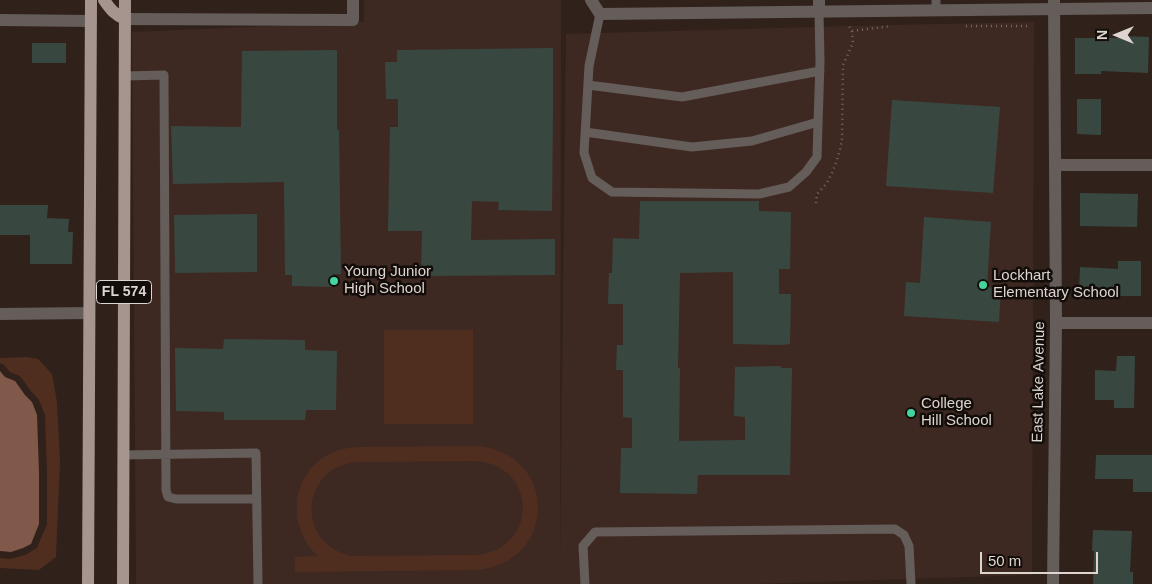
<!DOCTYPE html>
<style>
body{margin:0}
#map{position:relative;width:1152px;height:584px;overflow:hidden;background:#30211b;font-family:Arial,sans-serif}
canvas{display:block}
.north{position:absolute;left:1092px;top:10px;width:50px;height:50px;-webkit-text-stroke:4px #130d0a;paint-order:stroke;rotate:270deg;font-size:14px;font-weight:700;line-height:20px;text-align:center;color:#ded4d0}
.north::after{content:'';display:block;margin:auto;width:18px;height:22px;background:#ded4d0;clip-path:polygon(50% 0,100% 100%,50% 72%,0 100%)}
.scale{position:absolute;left:980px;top:552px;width:118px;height:22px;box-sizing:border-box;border:2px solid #ded4d0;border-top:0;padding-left:6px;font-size:15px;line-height:18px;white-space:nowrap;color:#ded4d0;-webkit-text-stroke:4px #130d0a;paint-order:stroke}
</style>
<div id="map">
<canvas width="1152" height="584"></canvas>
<div class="north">N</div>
<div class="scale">50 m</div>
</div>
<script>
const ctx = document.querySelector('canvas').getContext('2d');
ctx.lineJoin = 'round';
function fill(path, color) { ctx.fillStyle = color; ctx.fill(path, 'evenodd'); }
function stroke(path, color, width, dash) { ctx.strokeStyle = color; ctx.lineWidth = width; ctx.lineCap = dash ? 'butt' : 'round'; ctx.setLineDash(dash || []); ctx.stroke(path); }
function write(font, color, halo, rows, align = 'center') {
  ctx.font = font + ' Arial,sans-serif'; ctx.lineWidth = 5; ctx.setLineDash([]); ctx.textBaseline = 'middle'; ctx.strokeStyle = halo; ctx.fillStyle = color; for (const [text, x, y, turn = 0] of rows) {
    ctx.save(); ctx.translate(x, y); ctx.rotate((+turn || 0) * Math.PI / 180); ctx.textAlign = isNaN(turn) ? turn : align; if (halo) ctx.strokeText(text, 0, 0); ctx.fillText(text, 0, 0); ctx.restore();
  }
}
const built = new Path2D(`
 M364,0H561L560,565L566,34L848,26L1034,22L1032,575L754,584H136L132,32L364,22Z`);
const green = new Path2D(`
 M384,330H473V424H384Z
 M27,357L38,359L52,374L57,402L60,461L56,557L39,570L0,568V558L10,559L25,555L37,548L47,524V473L45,415L39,400L31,391L20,376L10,372L3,364L0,363V358Z
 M476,446C558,452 559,562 477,570L295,572V557L318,556C284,524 291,466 339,450C345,448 351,448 358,447ZM476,461C538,465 539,549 477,555L351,556C295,543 300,466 358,462Z`);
const water = new Path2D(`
 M0,371L5,377L15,381L25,395L32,402L37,415L39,473V524L31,544L23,548L11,552L0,551Z`);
const building = new Path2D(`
 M1123,36L1149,37L1148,73L1101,71V74H1075V38H1123Z
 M32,43H66V63H32Z
 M553,48V109L552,211L498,210L499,202L472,201L471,240L555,239V275L421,276L422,231H388L390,127H398V99H386L385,62H397V50Z
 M337,50V130H339L341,274H333V287L292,286V275H285L284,182L173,184L171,126L241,127L242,51Z
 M1077,99H1101V135L1077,134Z
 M892,100L1000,107L993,193L886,186Z
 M1080,193L1138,194L1137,227L1080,226Z
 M640,201H759V211L791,212L790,269H779V294H791L790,344L781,345L733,344V272L680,273L678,368H680L679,441L745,440V417L734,416L735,367L781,366V368H792L790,475H698L697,494L620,493L621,448H632V418L623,417V370H616L617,345H623V304H608L609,273H612L613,238L639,239Z
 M0,205H48L47,218L69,219L68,232H73L72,264H30V235H0Z
 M257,214V272L175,273L174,215Z
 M924,217L991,222L987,287L1001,288L999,322L904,316L906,282L920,283Z
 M1118,261H1141V296H1118V293L1079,291L1080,267L1118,269Z
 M224,339L305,340V350L337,351L336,410H306L305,420H224V412L176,411L175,348L223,349Z
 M1117,356H1135L1134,408H1114V400H1095V370L1116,371Z
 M1096,455H1152V492H1133V479H1095Z
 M1093,530L1132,531L1130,572H1133V584H1093L1094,551H1092Z`);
const path = new Path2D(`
 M966,26H1027
 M852,31L891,26
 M816,203L817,194L827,183L833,171L840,150L842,140L843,65L853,43L852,31L849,26`);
const service = new Path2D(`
 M936,0V11
 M600,14L589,66L584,153L592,178L612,192L759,194L789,187L806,172L817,157L820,61L819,13
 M125,76L164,75L166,490L168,497L176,499H257
 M588,85L682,97L820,71
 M585,132L692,147L752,141L818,122
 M123,455L256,453L258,584
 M585,584L583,546L595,532L895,529L904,535L909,546L911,584`);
const minor = new Path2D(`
 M591,0L600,14L1152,8
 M819,0V13
 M125,19L353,20V0
 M0,20L91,21
 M1055,165H1152
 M0,314L89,313
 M1056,323H1152`);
const tertiary = new Path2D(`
 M1053,584L1056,323L1054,0`);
const primary = new Path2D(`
 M104,0C110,9 115,15 125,19
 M88,584L91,0
 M123,584L125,0`);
const markers = [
 [334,281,5,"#44d49f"],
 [983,285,5,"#44d49f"],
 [911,413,5,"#44d49f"]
];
const shields = [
 [124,292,55]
];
const shieldNames = [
 ["FL 574",124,292]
];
const poiNames = [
 ["Young Junior",344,272],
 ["High School",344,289],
 ["Lockhart",993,276],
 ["Elementary School",993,293],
 ["College",921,404],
 ["Hill School",921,421]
];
const streetNames = [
 ["East Lake Avenue",1039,382,-89]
];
fill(built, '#3e2922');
fill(green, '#4f2e20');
fill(water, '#80594a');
fill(building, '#384841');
stroke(path, '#776a65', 2.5, [1, 4]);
stroke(service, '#655d5a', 9);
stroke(minor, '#655d5a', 12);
stroke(tertiary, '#655d5a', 12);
stroke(primary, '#a5958e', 12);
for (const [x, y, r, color] of markers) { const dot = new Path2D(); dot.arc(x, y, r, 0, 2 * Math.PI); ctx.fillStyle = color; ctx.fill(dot); stroke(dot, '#130d0a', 2); }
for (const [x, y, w] of shields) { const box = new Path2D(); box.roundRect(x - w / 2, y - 11.5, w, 23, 4); ctx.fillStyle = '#130d0a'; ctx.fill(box); stroke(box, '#ded4d0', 1); }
write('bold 14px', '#ded4d0', null, shieldNames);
write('15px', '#ded4d0', '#130d0a', poiNames, 'left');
write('15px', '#ded4d0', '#130d0a', streetNames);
</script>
